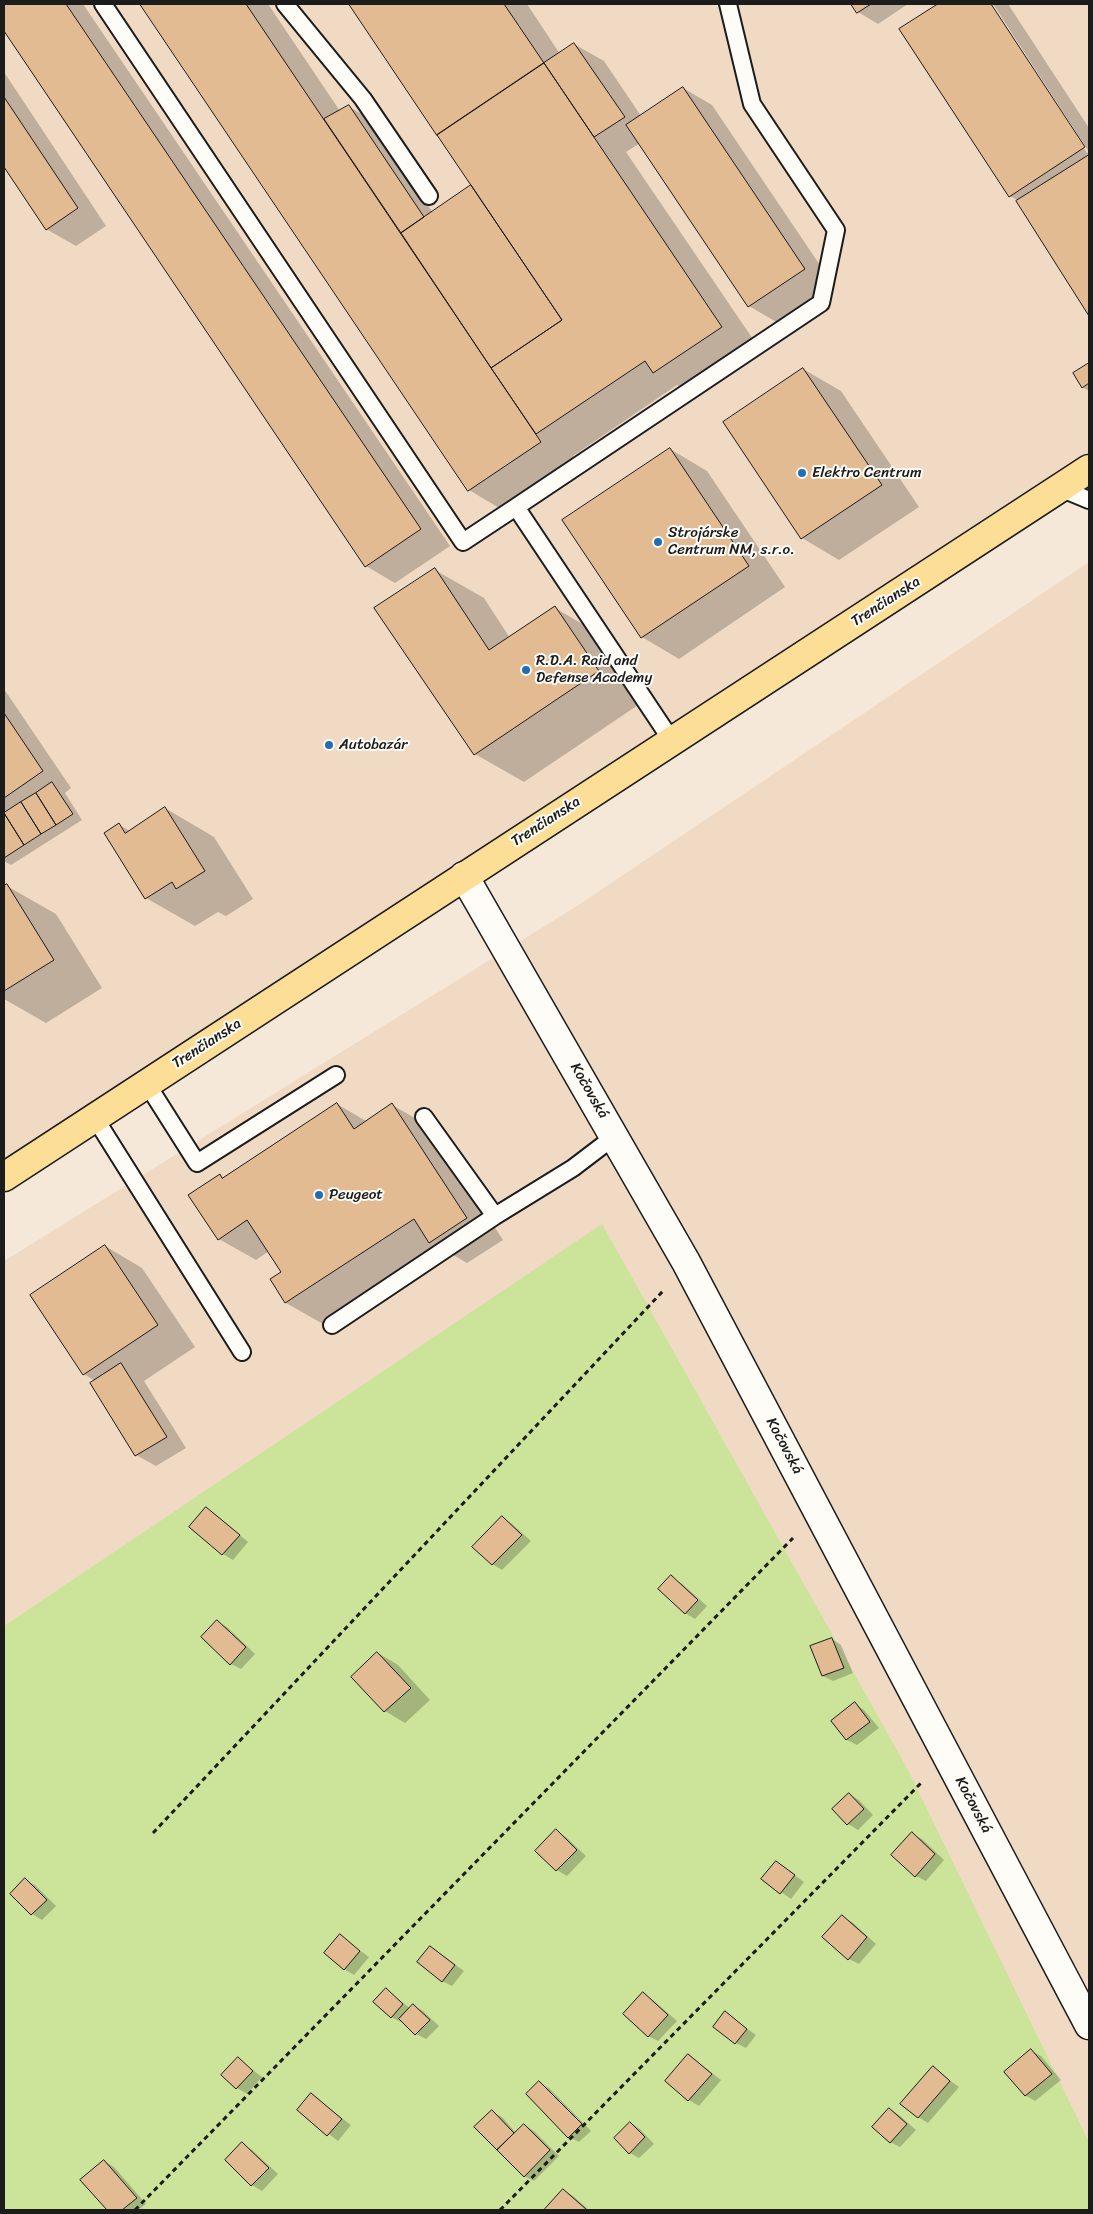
<!DOCTYPE html>
<meta charset="utf-8">
<style>
body{margin:0}
#map{position:relative;width:1093px;height:2214px;overflow:hidden;background:#f5e8d9;font-family:Sriracha,sans-serif}
canvas{display:block}
.frame{position:absolute;inset:0;border:5px solid #1c1c1c;pointer-events:none}
</style>
<div id="map">
<canvas width="1093" height="2214"></canvas>
<div class="frame"></div>
</div>
<script>
const ctx = document.querySelector('canvas').getContext('2d');
ctx.lineJoin = 'round';
function fill(path, color) { ctx.fillStyle = color; ctx.fill(path, 'evenodd'); }
function stroke(path, color, width, dash) { ctx.strokeStyle = color; ctx.lineWidth = width; ctx.lineCap = dash ? 'butt' : 'round'; ctx.setLineDash(dash || []); ctx.stroke(path); }
function write(font, color, halo, rows, align = 'center') {
  ctx.font = font + ' Sriracha,sans-serif'; ctx.lineWidth = 4; ctx.setLineDash([]); ctx.textBaseline = 'middle'; ctx.strokeStyle = halo; ctx.fillStyle = color; for (const [text, x, y, turn = 0] of rows) {
    ctx.save(); ctx.translate(x, y); ctx.rotate((+turn || 0) * Math.PI / 180); ctx.textAlign = isNaN(turn) ? turn : align; if (halo) ctx.strokeText(text, 0, 0); ctx.fillText(text, 0, 0); ctx.restore();
  }
}
const built = new Path2D(`
 M4,4H1089V464L4,1177Z
 M1089,562V2210H4V1261L577,906Z`);
const green = new Path2D(`
 M602,1224L907,1768L1089,2142V2210H4V1626Z`);
const shadow = new Path2D(`
 M4,4H83L450,546L395,583L366,566L4,29Z
 M141,4H268L340,111L349,107L369,118L433,213L476,189L351,4H527L560,54L574,44L604,61L641,116L683,88L712,105L834,286L778,323L749,306L640,143L626,152L759,348L691,394L677,385L573,456L578,463L506,512L469,490Z
 M853,4H908L878,24L858,12Z
 M940,4H1008L1089,128V152L993,4H990L1087,153L1089,152V313L1019,201L1010,196L901,30Z
 M4,72L106,226L76,246L46,229L4,165Z
 M1089,364V391L1082,387L1074,374Z
 M803,369L841,391L919,507L839,560L802,538L724,423Z
 M670,449L707,471L785,587L679,659L642,637Z
 M435,570L484,598L510,638L555,608L603,636L647,699L524,782L475,754Z
 M4,689L71,788L65,793L82,820L11,865L4,861Z
 M165,808L214,837L253,899L226,916L218,912L195,926L146,898L119,825L130,831Z
 M7,886L56,914L102,988L46,1023L4,999V888Z
 M337,1104L366,1121L392,1105L429,1126L503,1240L467,1263L440,1247L323,1324L286,1303L271,1280L283,1272L269,1251L256,1260L219,1239L220,1176L224,1178Z
 M105,1246L142,1268L195,1347L144,1381L186,1448L156,1466L136,1455L95,1381L84,1374Z
 M207,1509L216,1515L248,1542L233,1560L223,1554L190,1527Z
 M503,1518L512,1524L531,1541L502,1570L492,1564Z
 M671,1577L681,1583L707,1606L695,1619L685,1613Z
 M217,1622L227,1627L255,1654L241,1669L231,1664Z
 M832,1639L841,1645L853,1673L833,1681L823,1676L812,1647Z
 M378,1653L398,1665L430,1700L405,1723L385,1711Z
 M855,1704L864,1710L879,1728L857,1745L847,1740L833,1722Z
 M849,1794L859,1800L873,1815L858,1830L848,1824Z
 M556,1831L566,1837L586,1856L567,1876L557,1870L537,1851Z
 M912,1834L922,1839L944,1860L926,1881L916,1876Z
 M776,1862L804,1882L791,1899L763,1879Z
 M25,1880L35,1885L56,1906L42,1920L32,1914L11,1894Z
 M842,1917L852,1922L876,1944L859,1964L849,1959Z
 M340,1936L369,1957L354,1975L344,1969Z
 M431,1947L464,1971L452,1986L442,1981Z
 M386,1990L411,2009L414,2006L423,2011L439,2026L426,2039L416,2034L402,2021L401,2022L391,2017Z
 M644,1994L653,2000L677,2021L658,2041L648,2036Z
 M725,2013L756,2035L746,2048L736,2043Z
 M1032,2051L1041,2056L1061,2080L1035,2101L1025,2095Z
 M689,2055L721,2080L699,2106L689,2100L667,2080Z
 M238,2059L262,2077L247,2094L237,2088L223,2075Z
 M933,2068L959,2087L928,2123L918,2117Z
 M539,2083L549,2088L591,2131L579,2142L569,2137Z
 M311,2095L351,2125L338,2141L298,2110Z
 M890,2109L899,2115L916,2130L900,2147L890,2142Z
 M492,2112L502,2117L516,2133L524,2125L534,2131L559,2156L534,2181L524,2176L476,2127Z
 M631,2123L640,2129L654,2144L639,2158L630,2153Z
 M243,2144L252,2150L278,2174L262,2191L252,2185L227,2160Z
 M104,2161L114,2167L146,2204L138,2210H108L82,2180Z
 M563,2190L573,2196L589,2210H548L546,2209Z`);
const building = new Path2D(`
 M4,4H66L421,529L365,567L4,31Z
 M140,4H246L541,442L468,491Z
 M349,4H504L544,63L437,135Z
 M851,4H871L857,13Z
 M938,4H991L1085,147L1009,197L899,29Z
 M574,43L625,117L594,137L544,63Z
 M544,63L722,327L653,373L645,361L536,434L491,368L562,320L437,135Z
 M683,87L805,269L748,307L626,125Z
 M4,97L78,208L46,230L4,167Z
 M349,105L424,217L401,233L324,119Z
 M1089,155V316L1016,201Z
 M471,185L562,320L491,368L401,233Z
 M1089,363V383L1082,388L1073,373Z
 M803,368L882,485L801,539L723,422Z
 M670,448L749,566L641,638L562,520Z
 M435,568L489,650L555,606L599,671L474,755L374,608Z
 M4,713L43,771L4,798Z
 M52,782L73,814L56,825L36,793Z
 M36,793L56,825L41,834L21,802Z
 M21,802L41,834L24,845L4,813Z
 M165,807L205,871L176,889L172,882L145,899L104,833L119,823L125,833Z
 M4,813L24,845L4,858Z
 M7,884L54,960L4,991V886Z
 M337,1103L354,1129L392,1103L467,1218L429,1243L414,1219L285,1303L270,1279L281,1272L247,1220L218,1240L188,1195L220,1174L222,1178Z
 M105,1245L158,1325L83,1375L30,1295Z
 M121,1363L167,1437L135,1456L90,1383Z
 M206,1507L240,1535L222,1555L189,1527Z
 M502,1516L522,1535L492,1565L472,1547Z
 M671,1575L698,1600L685,1614L658,1589Z
 M217,1620L246,1647L230,1665L201,1637Z
 M832,1638L844,1668L822,1676L810,1646Z
 M377,1652L411,1688L384,1712L351,1677Z
 M855,1702L870,1722L846,1740L831,1721Z
 M849,1793L864,1809L847,1825L832,1809Z
 M556,1829L577,1850L556,1871L535,1851Z
 M912,1832L935,1854L915,1877L891,1855Z
 M776,1861L795,1875L780,1894L761,1879Z
 M25,1878L47,1900L31,1915L10,1894Z
 M842,1915L867,1937L848,1960L822,1937Z
 M340,1934L360,1951L344,1970L324,1953Z
 M430,1946L455,1965L442,1982L417,1962Z
 M386,1988L403,2004L391,2018L373,2002Z
 M643,1992L668,2015L648,2037L623,2014Z
 M413,2004L430,2020L415,2035L399,2019Z
 M725,2011L747,2029L735,2044L713,2027Z
 M1031,2049L1052,2074L1025,2096L1004,2072Z
 M688,2054L712,2074L688,2101L665,2081Z
 M238,2057L253,2071L236,2089L221,2075Z
 M933,2066L950,2081L918,2118L900,2104Z
 M539,2081L582,2124L568,2138L526,2094Z
 M311,2093L342,2119L327,2136L297,2110Z
 M889,2108L907,2124L890,2143L872,2127Z
 M492,2110L514,2133L497,2150L474,2127Z
 M630,2122L645,2137L629,2154L614,2138Z
 M524,2124L550,2150L524,2177L497,2150Z
 M242,2142L269,2168L251,2186L225,2160Z
 M104,2160L137,2198L122,2210H107L80,2180Z
 M563,2189L587,2210H546L545,2209Z`);
const path = new Path2D(`
 M153,1833L663,1291
 M135,2210L793,1538
 M500,2210L922,1782`);
const lane = new Path2D(`
 M103,4L463,542L516,507
 M285,4L363,99L429,196
 M1060,488L1089,500
 M672,741L516,507L821,303L836,230L752,104L728,4
 M147,1084L197,1163L336,1075
 M424,1117L495,1216L573,1168L615,1136
 M95,1118L242,1352
 M332,1325L495,1216`);
const street = new Path2D(`
 M464,876L686,1262L1089,2025`);
const primary = new Path2D(`
 M4,1177L1089,469`);
const markers = [
 [802,473,5,"#1f6fb2"],
 [658,542,5,"#1f6fb2"],
 [526,670,5,"#1f6fb2"],
 [329,745,5,"#1f6fb2"],
 [319,1195,5,"#1f6fb2"]
];
const poiNames = [
 ["Elektro Centrum",812,473],
 ["Strojárske",668,533],
 ["Centrum NM, s.r.o.",668,550],
 ["R.D.A. Raid and",536,661],
 ["Defense Academy",536,678],
 ["Autobazár",339,745],
 ["Peugeot",329,1195]
];
const streetNames = [
 ["Trenčianska",886,602,-33],
 ["Trenčianska",546,822,-33],
 ["Trenčianska",207,1044,-33],
 ["Kočovská",589,1091,60],
 ["Kočovská",784,1446,62],
 ["Kočovská",973,1805,62]
];
fill(built, '#f0dac4');
fill(green, '#cbe49a');
fill(shadow, '#0003');
fill(building, '#e3bb93');
stroke(building, '#1c1c1c', 1);
stroke(lane, '#1c1c1c', 20);
stroke(street, '#1c1c1c', 31);
stroke(primary, '#1c1c1c', 31);
stroke(path, '#1c1c1c', 3, [5, 4]);
stroke(lane, '#fdfcf7', 16);
stroke(street, '#fdfcf7', 28);
stroke(primary, '#fdde96', 28);
for (const [x, y, r, color] of markers) { const dot = new Path2D(); dot.arc(x, y, r, 0, 2 * Math.PI); ctx.fillStyle = color; ctx.fill(dot); stroke(dot, '#fdfcf7', 2); }
write('15px', '#1c1c1c', '#fdfcf7', poiNames, 'left');
write('15px', '#1c1c1c', '#fdfcf7', streetNames);
</script>
